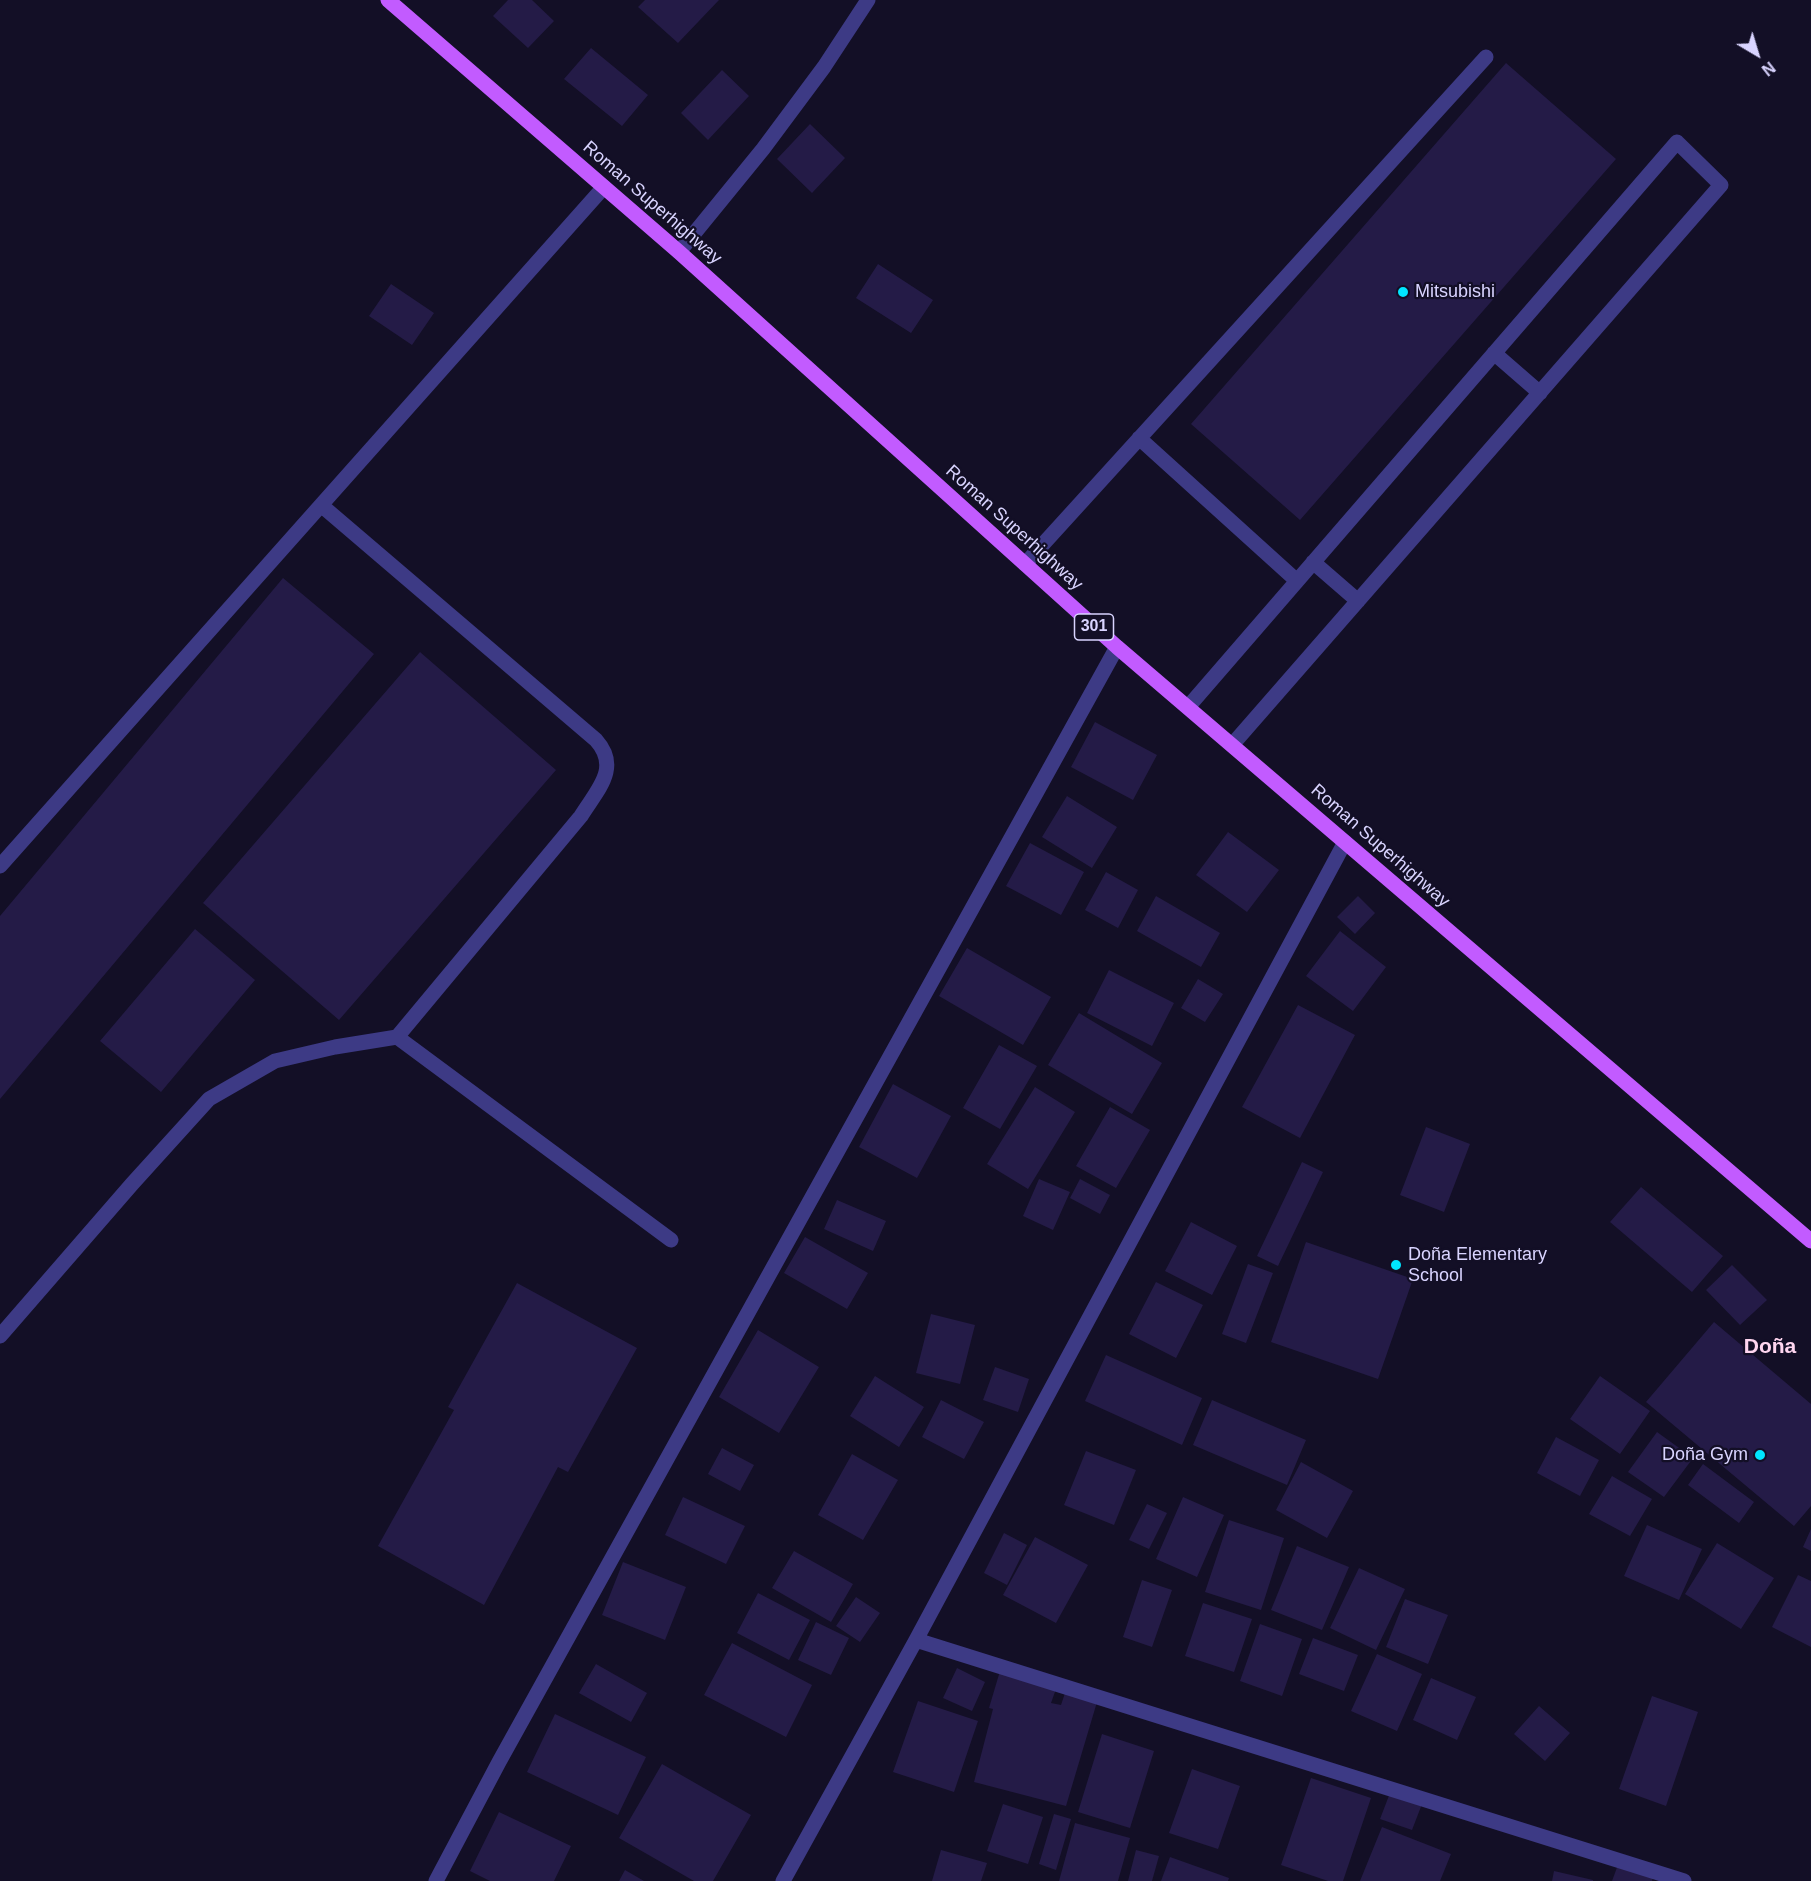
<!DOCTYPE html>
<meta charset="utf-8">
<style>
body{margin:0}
#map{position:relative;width:1811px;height:1881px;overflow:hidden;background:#130f26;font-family:Arial,sans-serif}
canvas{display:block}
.north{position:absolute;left:1727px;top:24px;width:60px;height:60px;-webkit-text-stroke:4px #130f26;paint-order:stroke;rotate:142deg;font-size:16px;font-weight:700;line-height:24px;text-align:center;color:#d9d4ff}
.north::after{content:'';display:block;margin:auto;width:21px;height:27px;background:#d9d4ff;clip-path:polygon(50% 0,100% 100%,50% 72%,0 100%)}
</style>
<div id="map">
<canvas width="1811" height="1881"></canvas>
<div class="north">N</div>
</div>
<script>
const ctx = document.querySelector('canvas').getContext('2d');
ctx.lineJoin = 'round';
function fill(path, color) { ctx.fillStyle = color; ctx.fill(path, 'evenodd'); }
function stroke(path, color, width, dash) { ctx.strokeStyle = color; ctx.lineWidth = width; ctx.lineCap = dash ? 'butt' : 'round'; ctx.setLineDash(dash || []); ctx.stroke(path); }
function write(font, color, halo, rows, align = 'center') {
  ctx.font = font + ' Arial,sans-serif'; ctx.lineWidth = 4.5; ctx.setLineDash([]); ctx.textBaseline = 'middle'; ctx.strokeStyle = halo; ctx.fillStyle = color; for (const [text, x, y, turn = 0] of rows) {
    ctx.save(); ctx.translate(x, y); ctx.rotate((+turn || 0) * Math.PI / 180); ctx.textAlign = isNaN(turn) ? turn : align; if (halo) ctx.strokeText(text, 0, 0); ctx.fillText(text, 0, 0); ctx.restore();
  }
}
const building = new Path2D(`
 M508,0H532L554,21L528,48L493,16Z
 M645,0H719L678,43L638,7Z
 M591,48L648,95L622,126L564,79Z
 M1506,63L1616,159L1300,520L1191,424Z
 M722,70L749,96L708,140L681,113Z
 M810,124L845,158L812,193L777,159Z
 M878,264L933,300L911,333L856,298Z
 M391,284L434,313L412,345L369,316Z
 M283,578L374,654L0,1099V916Z
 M420,652L556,770L339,1020L203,903Z
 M1095,722L1157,755L1133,800L1071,767Z
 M1067,796L1117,827L1092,868L1042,837Z
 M1228,832L1279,870L1247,912L1196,875Z
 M1030,843L1084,872L1061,915L1006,886Z
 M1106,872L1138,890L1118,928L1085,910Z
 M1156,896L1220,933L1201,967L1137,931Z
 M1358,896L1375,913L1355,934L1337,917Z
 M195,929L255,980L161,1092L100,1041Z
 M1340,931L1386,967L1353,1011L1306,976Z
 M967,948L1051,997L1023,1045L939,996Z
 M1109,970L1174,1003L1152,1046L1087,1013Z
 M1198,979L1223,994L1205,1022L1181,1008Z
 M1298,1005L1355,1035L1300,1138L1242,1107Z
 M1079,1013L1162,1063L1132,1114L1048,1065Z
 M999,1045L1037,1066L1000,1129L963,1108Z
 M893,1084L951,1116L917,1178L859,1147Z
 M1035,1087L1075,1112L1028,1189L987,1164Z
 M1110,1107L1150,1130L1116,1188L1076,1166Z
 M1426,1127L1470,1144L1444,1212L1400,1195Z
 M1302,1162L1323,1172L1278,1266L1257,1256Z
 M1039,1179L1070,1192L1053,1230L1023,1216Z
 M1080,1179L1110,1195L1100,1214L1070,1198Z
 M1641,1187L1723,1256L1692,1292L1610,1222Z
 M837,1200L886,1221L873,1251L824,1229Z
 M1191,1222L1237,1246L1212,1295L1165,1271Z
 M805,1237L868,1273L847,1309L784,1273Z
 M1306,1242L1413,1279L1378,1379L1271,1342Z
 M1248,1264L1273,1273L1246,1343L1222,1334Z
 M1732,1265L1767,1300L1740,1325L1706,1290Z
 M1156,1282L1203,1305L1176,1358L1129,1334Z
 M517,1283L637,1348L568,1472L558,1467L484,1605L378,1546L454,1410L448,1407Z
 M931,1314L975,1325L960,1384L916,1373Z
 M1714,1322L1811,1404V1506L1794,1526L1646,1402Z
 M758,1330L819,1367L779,1433L719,1397Z
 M1106,1355L1202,1398L1182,1445L1085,1401Z
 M995,1367L1029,1379L1018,1412L983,1400Z
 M875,1376L924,1407L899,1447L850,1416Z
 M1600,1376L1650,1411L1620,1454L1570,1419Z
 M941,1400L984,1422L964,1459L922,1437Z
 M1212,1400L1306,1440L1287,1485L1193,1445Z
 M1657,1432L1693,1458L1664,1497L1628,1472Z
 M1556,1437L1599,1460L1580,1496L1537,1473Z
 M722,1448L754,1465L740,1491L708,1474Z
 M1086,1451L1136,1470L1114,1525L1064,1505Z
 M852,1454L898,1480L863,1540L818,1515Z
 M1301,1462L1353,1491L1327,1538L1276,1510Z
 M1703,1464L1754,1502L1739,1523L1688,1485Z
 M1612,1476L1652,1499L1630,1536L1589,1514Z
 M683,1497L745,1526L726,1564L665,1535Z
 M1183,1497L1224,1515L1197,1577L1156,1559Z
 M1147,1504L1167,1513L1149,1549L1129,1540Z
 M1229,1520L1284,1538L1261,1610L1205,1592Z
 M1647,1525L1702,1549L1679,1600L1624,1576Z
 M1811,1529V1551L1803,1547Z
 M1004,1533L1027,1545L1007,1585L984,1573Z
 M1035,1537L1088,1565L1056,1623L1003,1595Z
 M1717,1543L1774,1578L1741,1629L1685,1594Z
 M1297,1546L1349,1567L1322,1630L1271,1610Z
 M794,1551L853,1584L831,1622L772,1588Z
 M623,1562L686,1587L665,1640L602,1615Z
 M1359,1568L1405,1589L1376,1650L1330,1628Z
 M1798,1575L1811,1581V1647L1772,1627Z
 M1142,1580L1172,1590L1152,1647L1123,1637Z
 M758,1593L810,1620L789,1660L737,1633Z
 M856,1597L880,1613L860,1642L836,1626Z
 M1405,1599L1448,1615L1428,1664L1386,1647Z
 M1203,1603L1252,1619L1234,1672L1185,1656Z
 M816,1622L849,1638L831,1675L798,1660Z
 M1260,1624L1302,1639L1282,1696L1240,1681Z
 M1313,1638L1358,1655L1344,1691L1299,1674Z
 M732,1643L812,1685L786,1737L704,1695Z
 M1377,1654L1422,1674L1397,1731L1351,1711Z
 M596,1664L647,1693L631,1722L579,1693Z
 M957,1668L985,1682L972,1711L943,1698Z
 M1000,1671L1056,1689L1051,1703L1061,1705L1065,1693L1097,1702L1066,1806L974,1782L993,1709L989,1708Z
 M1431,1678L1476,1697L1457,1740L1413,1720Z
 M1652,1696L1698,1712L1666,1806L1619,1789Z
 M918,1701L978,1721L954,1792L893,1772Z
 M1539,1706L1570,1733L1545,1761L1514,1734Z
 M555,1714L646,1757L618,1815L527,1772Z
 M1102,1734L1154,1751L1130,1828L1078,1812Z
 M662,1764L751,1815L713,1881H694L619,1838Z
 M1192,1769L1240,1786L1218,1849L1169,1833Z
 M1311,1778L1371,1798L1343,1881H1328L1281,1865Z
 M1390,1793L1422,1804L1412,1830L1380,1819Z
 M1003,1804L1043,1817L1028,1864L987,1851Z
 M499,1812L571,1846L554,1881H490L470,1871Z
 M1054,1814L1071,1819L1056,1870L1039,1864Z
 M1075,1823L1130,1838L1118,1881H1059Z
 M1382,1827L1451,1854L1440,1881H1360Z
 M941,1850L987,1863L981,1881H932Z
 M1136,1850L1159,1856L1152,1881H1128Z
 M1170,1857L1229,1878L1228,1881H1161Z
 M1619,1862L1654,1875L1652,1881H1612Z
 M625,1870L644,1881H619Z
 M1554,1871L1593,1880V1881H1552Z`);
const service = new Path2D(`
 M1494,353L1540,393
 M1139,438L1297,581
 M1313,562L1358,601
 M1025,564L1486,57
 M1188,707L1677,142L1721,185L1232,745
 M0,866L604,187
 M397,1037L671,1240
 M0,1336L132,1184L209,1099L275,1061L335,1047L397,1037L581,816C597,790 621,768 596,740L321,505`);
const minor = new Path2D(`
 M679,252L763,149L824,67L868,0
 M916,1640L1684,1881
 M436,1881L499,1762L1117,647
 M783,1881L916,1640L1345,842`);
const primary = new Path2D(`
 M388,0L679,252L1117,647L1811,1241`);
const markers = [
 [1403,292,6,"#00e5ff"],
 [1396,1265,6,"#00e5ff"],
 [1760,1455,6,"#00e5ff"]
];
const shields = [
 [1094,627,39]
];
const shieldNames = [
 ["301",1094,627]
];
const streetNames = [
 ["Roman Superhighway",652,203,41],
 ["Roman Superhighway",1014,528,42],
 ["Roman Superhighway",1380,846,41]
];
const poiNames = [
 ["Mitsubishi",1415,292],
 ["Doña Elementary",1408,1255],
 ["School",1408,1276],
 ["Doña Gym",1748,1455,"right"]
];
const quarterNames = [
 ["Doña",1770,1347]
];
fill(building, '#241b47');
stroke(service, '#3d3a85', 15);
stroke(minor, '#3d3a85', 15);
stroke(primary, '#c25bff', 15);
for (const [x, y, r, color] of markers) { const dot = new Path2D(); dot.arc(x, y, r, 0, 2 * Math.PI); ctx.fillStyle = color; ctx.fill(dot); stroke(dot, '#130f26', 2); }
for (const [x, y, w] of shields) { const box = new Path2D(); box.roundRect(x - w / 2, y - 13, w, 26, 4.5); ctx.fillStyle = '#130f26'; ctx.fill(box); stroke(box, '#d9d4ff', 1.5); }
write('bold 16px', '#d9d4ff', null, shieldNames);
write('18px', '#d9d4ff', '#130f26', streetNames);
write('18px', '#d9d4ff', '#130f26', poiNames, 'left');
write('bold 21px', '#ffd6f0', '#130f26', quarterNames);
</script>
